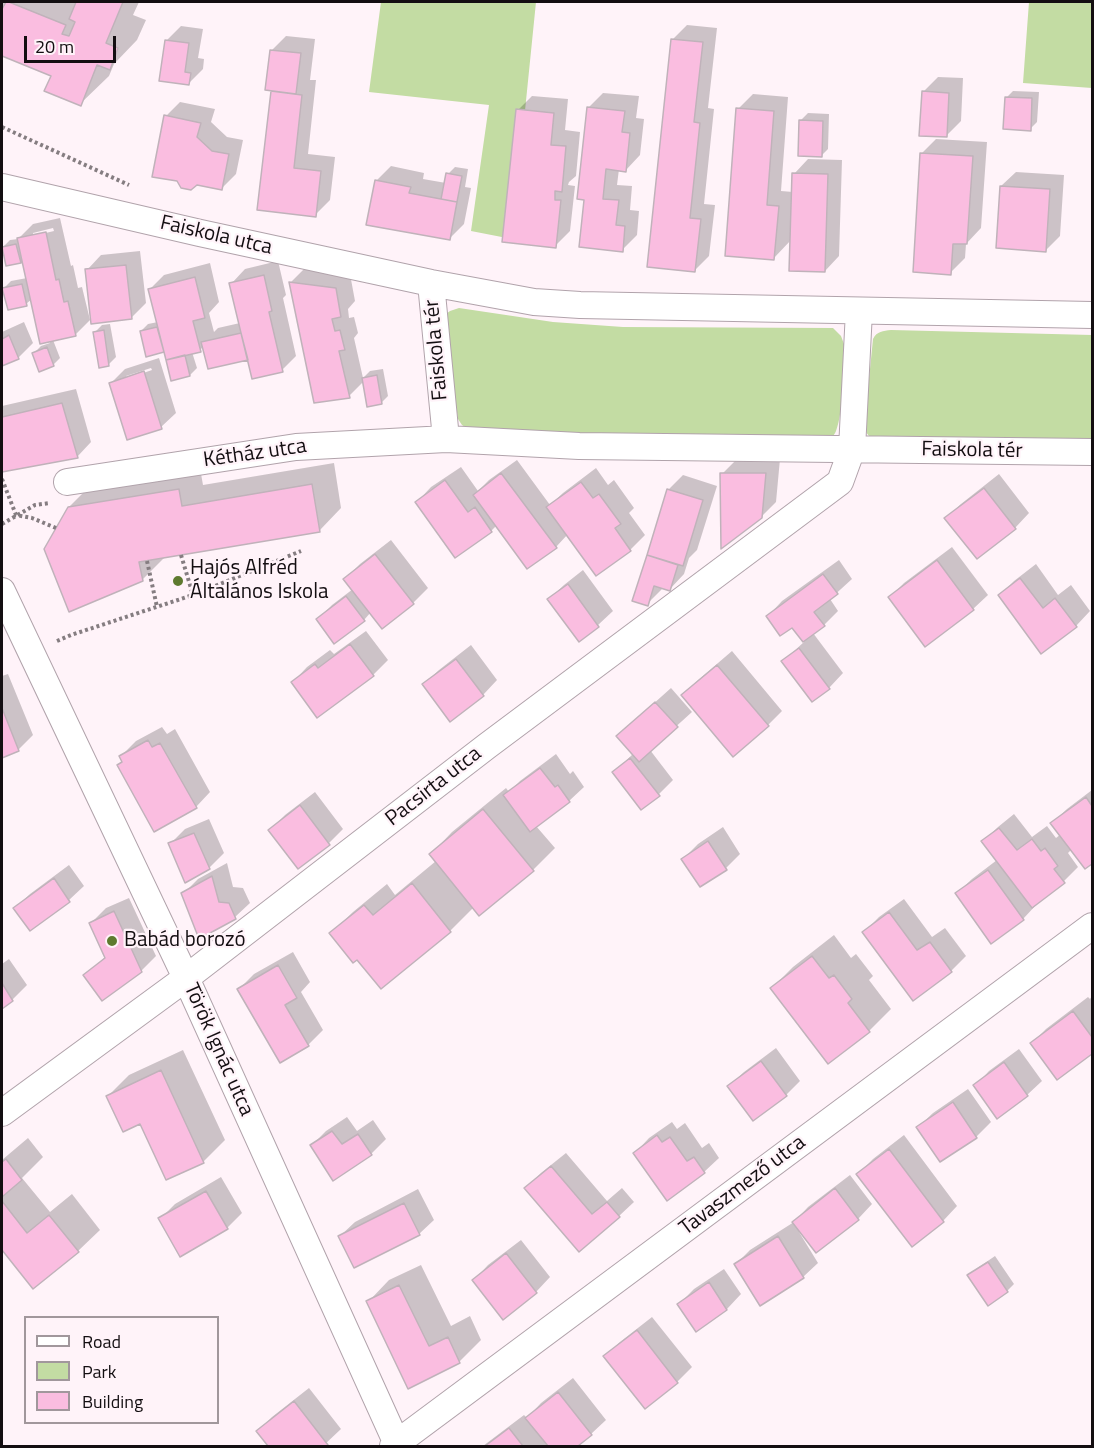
<!DOCTYPE html>
<meta charset="utf-8">
<style>
body{margin:0}
#map{position:relative;width:1094px;height:1448px;overflow:hidden;background:#fff3f9;font-family:"Titillium Web",sans-serif}
canvas{display:block}
.frame{position:absolute;inset:0;border:3px solid #130e11;pointer-events:none}
.legend{position:absolute;left:24px;top:1316px;width:195px;height:108px;box-sizing:border-box;background:#fff3f9;border:2px solid #a1979c;margin:0;padding:8px 10px;list-style:none;font-size:18px;color:#130e11}
.legend li{display:flex;align-items:center;gap:12px;height:30px}
.legend b{width:30px;border:2px solid #a1979c}
.scale{position:absolute;left:24px;top:36px;width:92px;height:27px;box-sizing:border-box;border:3px solid #130e11;border-top:0;padding-left:8px;font-size:18px;line-height:21px;white-space:nowrap;color:#130e11;-webkit-text-stroke:4px #fff3f9;paint-order:stroke}
</style>
<div id="map">
<canvas width="1094" height="1448"></canvas>
<div class="frame"></div>
<ul class="legend">
<li><b style="height:8px;background:#fff"></b>Road</li>
<li><b style="height:16px;background:#c3dca3"></b>Park</li>
<li><b style="height:16px;background:#fabde0"></b>Building</li>
</ul>
<div class="scale">20 m</div>
</div>
<script>
const ctx = document.querySelector('canvas').getContext('2d');
ctx.lineJoin = 'round';
function fill(path, color) { ctx.fillStyle = color; ctx.fill(path, 'evenodd'); }
function stroke(path, color, width, dash) { ctx.strokeStyle = color; ctx.lineWidth = width; ctx.lineCap = dash ? 'butt' : 'round'; ctx.setLineDash(dash || []); ctx.stroke(path); }
function write(font, color, halo, rows, align = 'center') {
  ctx.font = font + ' "Titillium Web",sans-serif'; ctx.lineWidth = 4.5; ctx.setLineDash([]); ctx.textBaseline = 'middle'; ctx.strokeStyle = halo; ctx.fillStyle = color; for (const [text, x, y, turn = 0] of rows) {
    ctx.save(); ctx.translate(x, y); ctx.rotate((+turn || 0) * Math.PI / 180); ctx.textAlign = isNaN(turn) ? turn : align; if (halo) ctx.strokeText(text, 0, 0); ctx.fillText(text, 0, 0); ctx.restore();
  }
}
const green = new Path2D(`
 M381,2H536L512,239L471,231L489,105L369,92Z
 M1029,2H1092V88L1023,83Z
 M459,308L553,322L623,327L833,328L841,336L844,344C843,367 844,410 836,431C834,436 831,438 826,439L471,431L462,425L458,419L444,322L446,314L450,311Z
 M891,330L1092,335V438L879,441C866,437 865,432 865,419L873,339C877,331 883,331 891,330Z`);
const shadow = new Path2D(`
 M2,2H139L133,15L146,20L137,40L114,64L109,76L80,104L53,75L2,55Z
 M687,25L717,28L708,108L714,109L704,204L715,205L709,256L695,270L673,39Z
 M181,26L203,29L198,58L204,59L203,69L188,84L166,41Z
 M286,36L315,39L310,80H316L308,154L335,157L330,200L315,215L259,208L273,90L272,50Z
 M938,77L963,78L961,121L946,136L923,92Z
 M1013,91L1039,92L1037,122L1030,129L1006,98Z
 M603,93L639,96L636,118L644,119L640,155L626,170L619,169L617,185L632,186L630,210L639,211L637,235L622,250L586,199L589,107Z
 M753,94L788,97L781,191L793,192L794,174L808,159L842,160L839,256L825,271L791,240L774,258L738,109Z
 M532,96L568,99L565,130L580,132L576,176L569,182L568,185L575,186L570,231L555,246L518,110Z
 M180,102L215,109L211,122L227,137L243,140L236,174L222,188L196,184L166,116Z
 M808,113L829,114L828,149L821,156L801,120Z
 M936,139L987,142L981,228L966,244L965,258L950,273L921,154Z
 M391,166L424,173L423,179L446,183L448,174L455,167L468,169L465,187L471,188L464,224L449,239L376,181Z
 M1016,172L1064,175L1060,236L1046,250L1001,186Z
 M60,218L71,266L73,265L78,288L82,287L90,320L75,335L53,340L60,358L53,365L34,353L41,346L50,343L32,299L26,304L4,288L11,281L27,278L23,258L20,261L3,247L10,240L18,239L33,224ZM53,228L54,231L33,236V233Z
 M140,251L146,303L131,318L87,270L101,255Z
 M278,261L286,295L283,298L296,356L282,370L249,358L204,346L200,350L192,352L197,368L190,375L165,349L163,351L141,331L148,324L158,322L150,289L164,275L210,263L219,302L209,313L214,332L218,328L240,323L231,284L245,269Z
 M305,268L350,274L355,301L348,309L349,318L354,317L358,333L354,338L363,378L370,371L383,369L388,396L381,403L364,381L349,396L290,283Z
 M24,322L33,343L18,358L2,365V332Z
 M110,324L116,357L109,364L95,332L102,325Z
 M159,358L176,413L161,427L111,383L125,369ZM151,368L152,370L126,379V376Z
 M76,389L91,442L77,457L2,471V406Z
 M737,459H780L776,502L761,517L722,474Z
 M517,460L550,505L563,493L596,468L608,485L614,480L634,508L629,513L645,535L630,550L597,574L568,534L556,547L497,525L491,531L456,556L417,502L431,487L461,467L478,491L489,480Z
 M334,463L341,508L320,530L164,556V558L142,580L69,507L91,485L200,468L203,485Z
 M999,474L1029,513L1015,528L946,518L961,504Z
 M683,475L717,486L697,550L689,558L684,574L670,589L663,587L662,589L647,604L634,600L668,490Z
 M391,540L428,588L413,603L382,627L371,612L364,620L318,619L332,605L353,589L345,579L360,564Z
 M952,547L988,595L973,609L890,597L904,583Z
 M839,560L852,579L830,599L838,611L824,625L813,633L843,673L829,688L783,661L804,642L793,625L768,616L782,601Z
 M1036,564L1058,595L1071,585L1090,611L1076,626L1000,595L1014,581Z
 M583,570L613,611L598,625L579,640L549,599L564,585Z
 M366,631L388,660L373,675L318,716L293,682L307,667L330,650L334,654Z
 M471,645L497,680L483,695L424,684L439,670Z
 M732,651L782,711L768,725L683,696L697,681Z
 M8,674L33,735L19,749L2,757V676Z
 M671,688L692,712L650,750L673,780L659,794L614,772L633,754V722Z
 M162,727L167,734L175,729L210,792L196,807L119,765L123,760L121,756L136,741Z
 M556,754L570,774L573,771L584,787L569,801L536,826L555,848L533,870L479,914L474,907L450,931L381,987L357,958L331,933L353,912L387,884L395,895L436,861L431,854L452,832L506,788L509,792L520,781Z
 M1092,790V862L1085,867L1072,849L1068,853L1078,867L1064,881L1036,903L1037,904L1023,919L957,893L972,879L997,860L983,841L998,827L1014,814L1032,837L1047,826L1056,838L1061,834L1052,823L1067,809Z
 M315,792L343,829L329,843L270,830L285,815Z
 M209,819L224,853L209,868L170,844L185,829Z
 M723,827L740,854L726,868L683,859L698,844Z
 M227,863L233,887L243,888L250,903L235,917L183,894L198,879Z
 M69,865L84,886L69,900L30,929L15,908L30,894Z
 M129,898L156,956L141,971L85,975L106,956L91,923L106,908Z
 M904,899L932,937L945,928L966,956L951,971L864,932L879,917Z
 M834,935L851,958L856,954L873,976L869,980L891,1009L869,1031L829,1062L772,988L793,967Z
 M293,952L310,982L301,992L323,1030L308,1045L281,1061L239,989L254,974Z
 M9,959L27,985L12,1000L2,1007V964Z
 M1092,996V1052L1057,1078L1032,1043L1046,1029L1088,997L1090,999Z
 M776,1048L800,1081L786,1095L729,1086L744,1072Z
 M1019,1049L1042,1081L1027,1095L975,1086L989,1071Z
 M183,1050L225,1140L204,1161L167,1178L141,1122L108,1096L129,1075Z
 M968,1089L991,1122L976,1137L918,1127L933,1113Z
 M347,1117L357,1131L373,1120L386,1139L371,1154L333,1179L312,1145L326,1131Z
 M672,1122L677,1129L685,1123L702,1148L709,1143L719,1158L704,1172L635,1153L649,1138Z
 M904,1135L957,1206L943,1221L858,1174L873,1159Z
 M28,1138L43,1157L22,1178L50,1212L72,1194L100,1230L78,1251L33,1287L2,1248V1160Z
 M566,1153L607,1201L622,1188L634,1202L619,1216L579,1250L526,1188L541,1173Z
 M850,1175L872,1204L858,1219L799,1232L818,1263L803,1277L736,1264L750,1250L794,1222L808,1207Z
 M221,1177L242,1213L227,1228L160,1219L175,1204Z
 M418,1189L434,1220L419,1234L340,1236L355,1222Z
 M521,1240L550,1277L536,1292L474,1280L488,1265Z
 M995,1256L1014,1284L1007,1291L969,1276L976,1269Z
 M421,1265L451,1326L470,1316L481,1340L459,1362L408,1387L368,1302L389,1280Z
 M724,1269L741,1294L727,1309L696,1330L679,1304L694,1289Z
 M652,1317L692,1367L677,1382L605,1356L620,1342Z
 M573,1378L606,1420L591,1434L576,1446H483L524,1415L527,1418L541,1403Z
 M309,1388L341,1429L323,1446H270L258,1431L272,1417Z`);
const building = new Path2D(`
 M6,2H9L66,25L62,34L69,36L75,22L69,19L76,2H123L106,43L118,48L110,70L97,65L81,106L44,91L51,76L2,56V9Z
 M671,39L703,42L694,122L700,123L690,218L701,219L695,272L647,267Z
 M165,40L189,43L185,72L191,73L189,85L159,81Z
 M270,50L301,53L296,94L265,90Z
 M271,91L302,95L294,168L321,171L316,217L257,210Z
 M922,91L949,93L947,137L919,136Z
 M1005,97L1032,98L1031,131L1003,129Z
 M587,107L625,111L622,132L630,133L626,172L606,169L603,199L619,200L616,225L625,226L623,252L579,247L584,200L577,199Z
 M736,108L774,111L767,205L779,206L774,260L725,256Z
 M516,109L554,113L551,145L566,146L562,192L555,191V200H561L556,248L502,242Z
 M164,115L201,123L197,137L212,151L229,154L222,190L197,185L191,190L181,188L177,181L152,177Z
 M799,120L823,121L822,157L798,156Z
 M920,153L973,156L967,244H953L951,275L913,272Z
 M446,173L462,176L457,202L441,199Z
 M792,173L828,174L825,272L789,271Z
 M375,180L411,187L409,193L457,202L450,240L366,225Z
 M1000,186L1050,189L1046,252L996,248Z
 M46,232L56,280L59,279L64,302L68,301L76,336L40,344L17,238Z
 M16,244L21,263L6,266L2,247Z
 M126,265L132,319L91,324L85,269Z
 M264,275L272,311L269,312L283,372L252,379L229,283Z
 M195,277L205,318L193,321L201,352L166,360L148,289Z
 M289,282L336,288L341,317L332,319L335,331L340,330L345,350L339,351L350,398L314,403Z
 M22,284L27,306L8,310L2,288Z
 M157,327L164,352L146,357L140,331Z
 M104,330L109,366L99,368L93,332Z
 M241,333L248,360L208,369L201,342Z
 M9,335L19,359L2,366V339Z
 M47,347L54,366L39,372L32,353Z
 M185,355L190,376L171,381L166,360Z
 M144,371L162,429L127,440L109,383Z
 M377,375L382,404L367,407L362,378Z
 M62,403L78,458L2,472V417Z
 M501,473L557,548L527,569L473,495Z
 M720,473H766L762,518L721,549Z
 M445,480L468,512L475,507L492,532L455,558L415,502Z
 M581,482L593,498L599,494L621,524L615,528L631,551L596,576L546,507Z
 M312,484L320,532L139,562L143,581L69,612L44,549L68,507L179,489L182,506Z
 M984,488L1016,529L977,559L944,518Z
 M667,489L703,500L683,566L647,555Z
 M375,554L414,604L382,629L343,579Z
 M647,555L678,565L670,591L654,586L648,606L632,601Z
 M937,560L974,610L925,647L888,597Z
 M823,574L838,594L814,612L825,626L803,642L792,628L780,636L766,616Z
 M1020,578L1043,608L1055,598L1077,627L1041,654L998,595Z
 M568,584L599,627L579,642L547,599Z
 M346,596L365,621L334,644L316,619Z
 M350,644L374,676L317,718L291,682L315,664L318,668Z
 M799,648L830,689L812,702L781,661Z
 M456,659L484,696L450,722L422,684Z
 M717,665L769,726L733,757L681,695Z
 M655,702L678,727L639,762L616,736Z
 M2,708L19,751L2,758Z
 M148,740L152,747L160,743L197,808L154,832L117,765L122,762L119,756Z
 M630,758L660,796L641,810L612,772Z
 M540,768L555,787L558,785L570,802L530,832L503,795Z
 M1086,797L1092,806V864L1085,869L1050,823Z
 M300,805L330,845L298,869L268,830Z
 M483,809L534,871L479,916L429,854Z
 M999,828L1017,850L1032,839L1041,851L1045,848L1058,866L1054,869L1065,883L1032,908L981,841Z
 M194,833L210,869L185,883L168,843Z
 M708,841L727,870L700,887L681,859Z
 M988,870L1024,920L991,944L955,893Z
 M212,876L219,902L229,903L236,919L199,939L181,893Z
 M54,878L70,902L30,931L13,908Z
 M412,883L451,932L381,989L357,960L353,963L329,933L364,905L373,915Z
 M114,911L142,972L102,1001L83,975L105,958L89,923Z
 M889,912L917,950L930,942L952,972L913,1001L862,932Z
 M812,956L829,978L834,975L852,999L848,1003L870,1032L828,1064L770,988Z
 M278,965L297,998L285,1005L309,1046L280,1063L237,989Z
 M2,983L13,1001L2,1009Z
 M1073,1011L1092,1037V1054L1057,1080L1030,1043Z
 M761,1061L787,1096L753,1121L727,1086Z
 M1004,1062L1028,1096L997,1119L973,1085Z
 M161,1070L204,1163L166,1180L140,1124L123,1132L106,1096Z
 M953,1102L977,1138L940,1162L916,1127Z
 M332,1131L342,1144L358,1134L372,1155L333,1181L310,1145Z
 M657,1135L662,1142L670,1137L687,1161L694,1157L705,1173L667,1201L633,1153Z
 M889,1149L944,1222L912,1247L856,1174Z
 M6,1159L22,1180L2,1197V1162Z
 M551,1166L592,1214L607,1202L620,1217L579,1252L524,1188Z
 M835,1188L859,1220L816,1253L792,1222Z
 M206,1191L228,1229L180,1257L158,1218Z
 M2,1201L27,1233L49,1215L79,1252L33,1289L2,1250Z
 M404,1203L420,1235L354,1268L338,1236Z
 M778,1236L804,1278L760,1306L734,1264Z
 M506,1253L537,1293L503,1320L472,1280Z
 M988,1262L1008,1292L988,1306L967,1275Z
 M709,1282L727,1310L696,1332L677,1304Z
 M399,1285L429,1346L448,1337L460,1363L408,1389L366,1301Z
 M637,1330L678,1383L645,1409L603,1356Z
 M558,1392L592,1435L578,1446H548L525,1418Z
 M294,1401L328,1445L326,1446H268L256,1431Z
 M509,1428L523,1446H485Z`);
const path = new Path2D(`
 M2,127L129,185
 M2,479L16,515L32,518L56,528
 M2,524L35,505L50,503
 M181,555L193,595
 M147,561L157,607
 M57,641L71,635L193,595L301,551`);
const minor = new Path2D(`
 M2,187L200,233L431,283L534,302L580,305L1092,315
 M431,283L446,439
 M67,482L296,447L446,439L579,446L1092,452
 M2,591L186,978L398,1446
 M2,1113L186,978L487,746L840,482L852,449L859,311
 M393,1446L1092,926`);
const markers = [
 [178,581,6,"#5e7a2f"],
 [112,941,6,"#5e7a2f"]
];
const streetNames = [
 ["Faiskola utca",216,236,13],
 ["Faiskola tér",437,350,-95],
 ["Faiskola tér",972,451,1],
 ["Kétház utca",255,454,-8],
 ["Pacsirta utca",434,787,-38],
 ["Török Ignác utca",218,1050,66],
 ["Tavaszmező utca",743,1186,-37]
];
const poiNames = [
 ["Hajós Alfréd",190,569],
 ["Általános Iskola",190,593],
 ["Babád borozó",124,941]
];
fill(green, '#c3dca3');
fill(shadow, '#0003');
fill(building, '#fabde0');
stroke(building, '#c0b2ba', 1.5);
stroke(minor, '#b1a3ab', 28);
stroke(path, '#857d81', 4, [3, 3]);
stroke(minor, '#fff', 26);
for (const [x, y, r, color] of markers) { const dot = new Path2D(); dot.arc(x, y, r, 0, 2 * Math.PI); ctx.fillStyle = color; ctx.fill(dot); stroke(dot, '#fff3f9', 2); }
write('21px', '#130e11', '#fff3f9', streetNames);
write('21px', '#130e11', '#fff3f9', poiNames, 'left');
</script>
